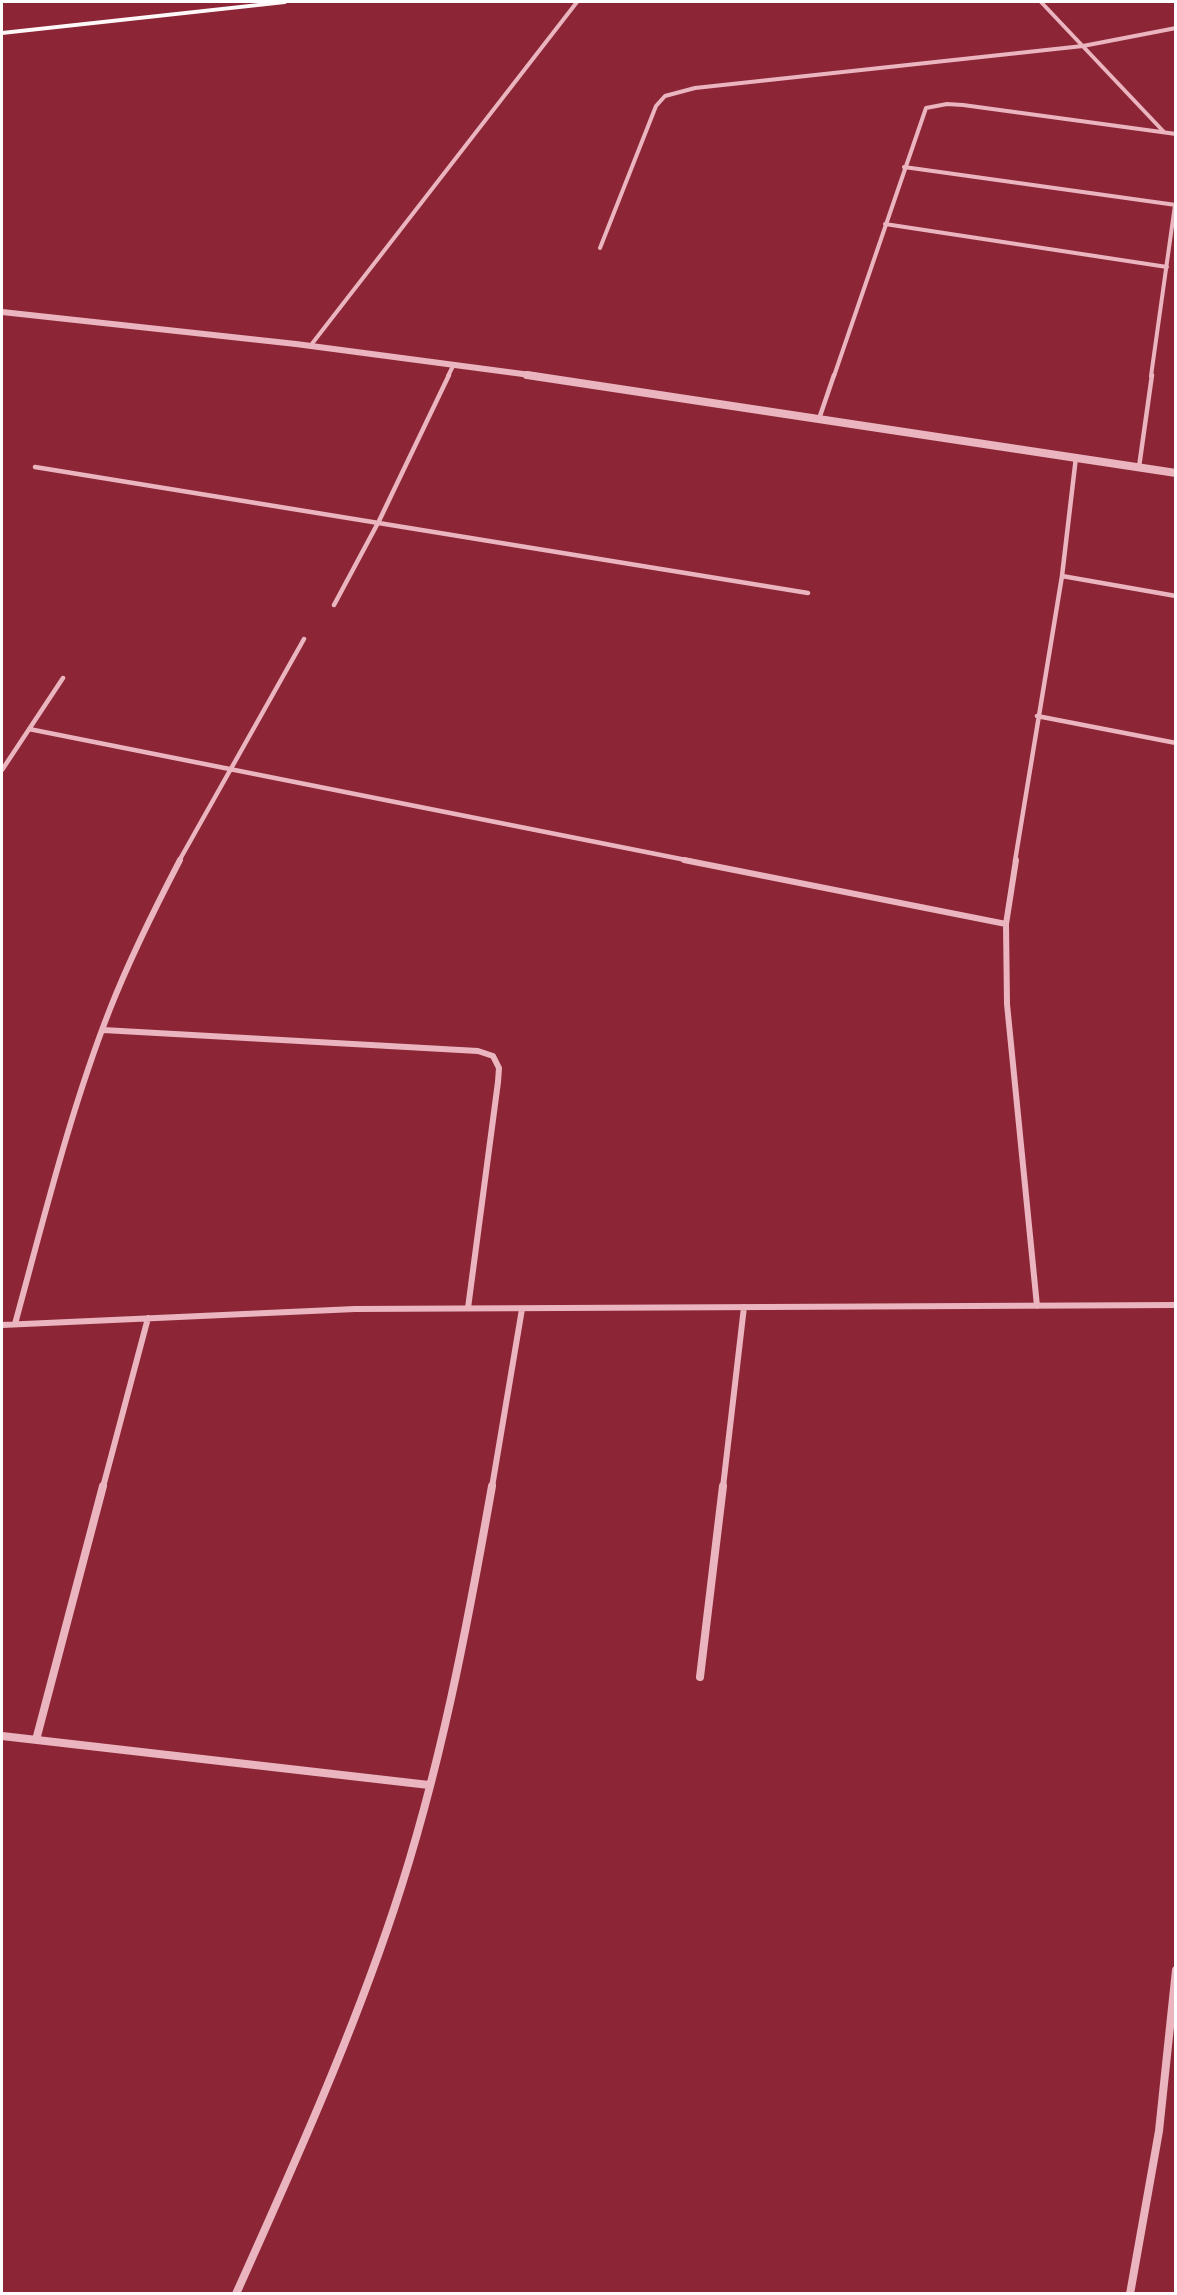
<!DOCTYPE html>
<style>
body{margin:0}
#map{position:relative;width:1177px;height:2295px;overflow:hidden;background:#8c2637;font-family:"PT Sans Narrow",sans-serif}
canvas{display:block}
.frame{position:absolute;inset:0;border:3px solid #fff;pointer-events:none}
</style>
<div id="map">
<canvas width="1177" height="2295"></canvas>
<div class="frame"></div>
</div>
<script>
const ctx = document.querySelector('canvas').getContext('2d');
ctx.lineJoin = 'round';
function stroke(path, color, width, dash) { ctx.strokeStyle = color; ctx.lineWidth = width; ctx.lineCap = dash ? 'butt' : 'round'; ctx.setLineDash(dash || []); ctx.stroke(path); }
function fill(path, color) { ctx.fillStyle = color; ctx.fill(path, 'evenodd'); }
const minorFar3 = new Path2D(`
 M1041,2L1164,132
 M904,167L1176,205
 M885,224L1167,267
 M600,248L656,106L665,96L695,88L1083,46L1176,28
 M311,345L577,2
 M448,376L454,364
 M834,376L926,108L947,104L963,105L1176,134
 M1151,376L1175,205`);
const minorFar2 = new Path2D(`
 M820,416L834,375
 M35,467L808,593
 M1139,467L1152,375
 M1062,576L1176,596
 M334,605L379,521L449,375
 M1037,716L1176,743
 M29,729L691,861
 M2,770L63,678
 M179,861L304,639
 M1015,861L1062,576L1076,457`);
const minorFar1 = new Path2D(`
 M684,860L1006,924
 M1016,860L1006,924L1007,1004L1037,1306
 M103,1030L478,1051L493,1056L499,1068L498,1082L468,1308
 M15,1324C44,1218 70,1111 110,1009C130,958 155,908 180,860
 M2,1325L355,1309L1176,1305
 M103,1487L148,1318
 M492,1487L522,1309
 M723,1487L744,1307`);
const minor = new Path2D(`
 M700,1677L723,1486
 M2,1736L429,1785
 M36,1740L103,1486
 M236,2294C293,2167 350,2041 394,1909C440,1771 467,1628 492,1486
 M1130,2294L1159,2131L1176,1970`);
const tertiaryFar1 = new Path2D(`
 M2,312L296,344L538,376`);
const tertiary = new Path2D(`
 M527,375L1176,473`);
const primary = new Path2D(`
 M268,2H289L285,4L2,35V31Z`);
stroke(minorFar3, '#eab5bf', 4);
stroke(minorFar2, '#eab5bf', 4.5);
stroke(minorFar1, '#eab5bf', 6);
stroke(minor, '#eab5bf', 8);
stroke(tertiaryFar1, '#eab5bf', 6);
stroke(tertiary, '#eab5bf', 8);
fill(primary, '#fef8f9');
</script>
